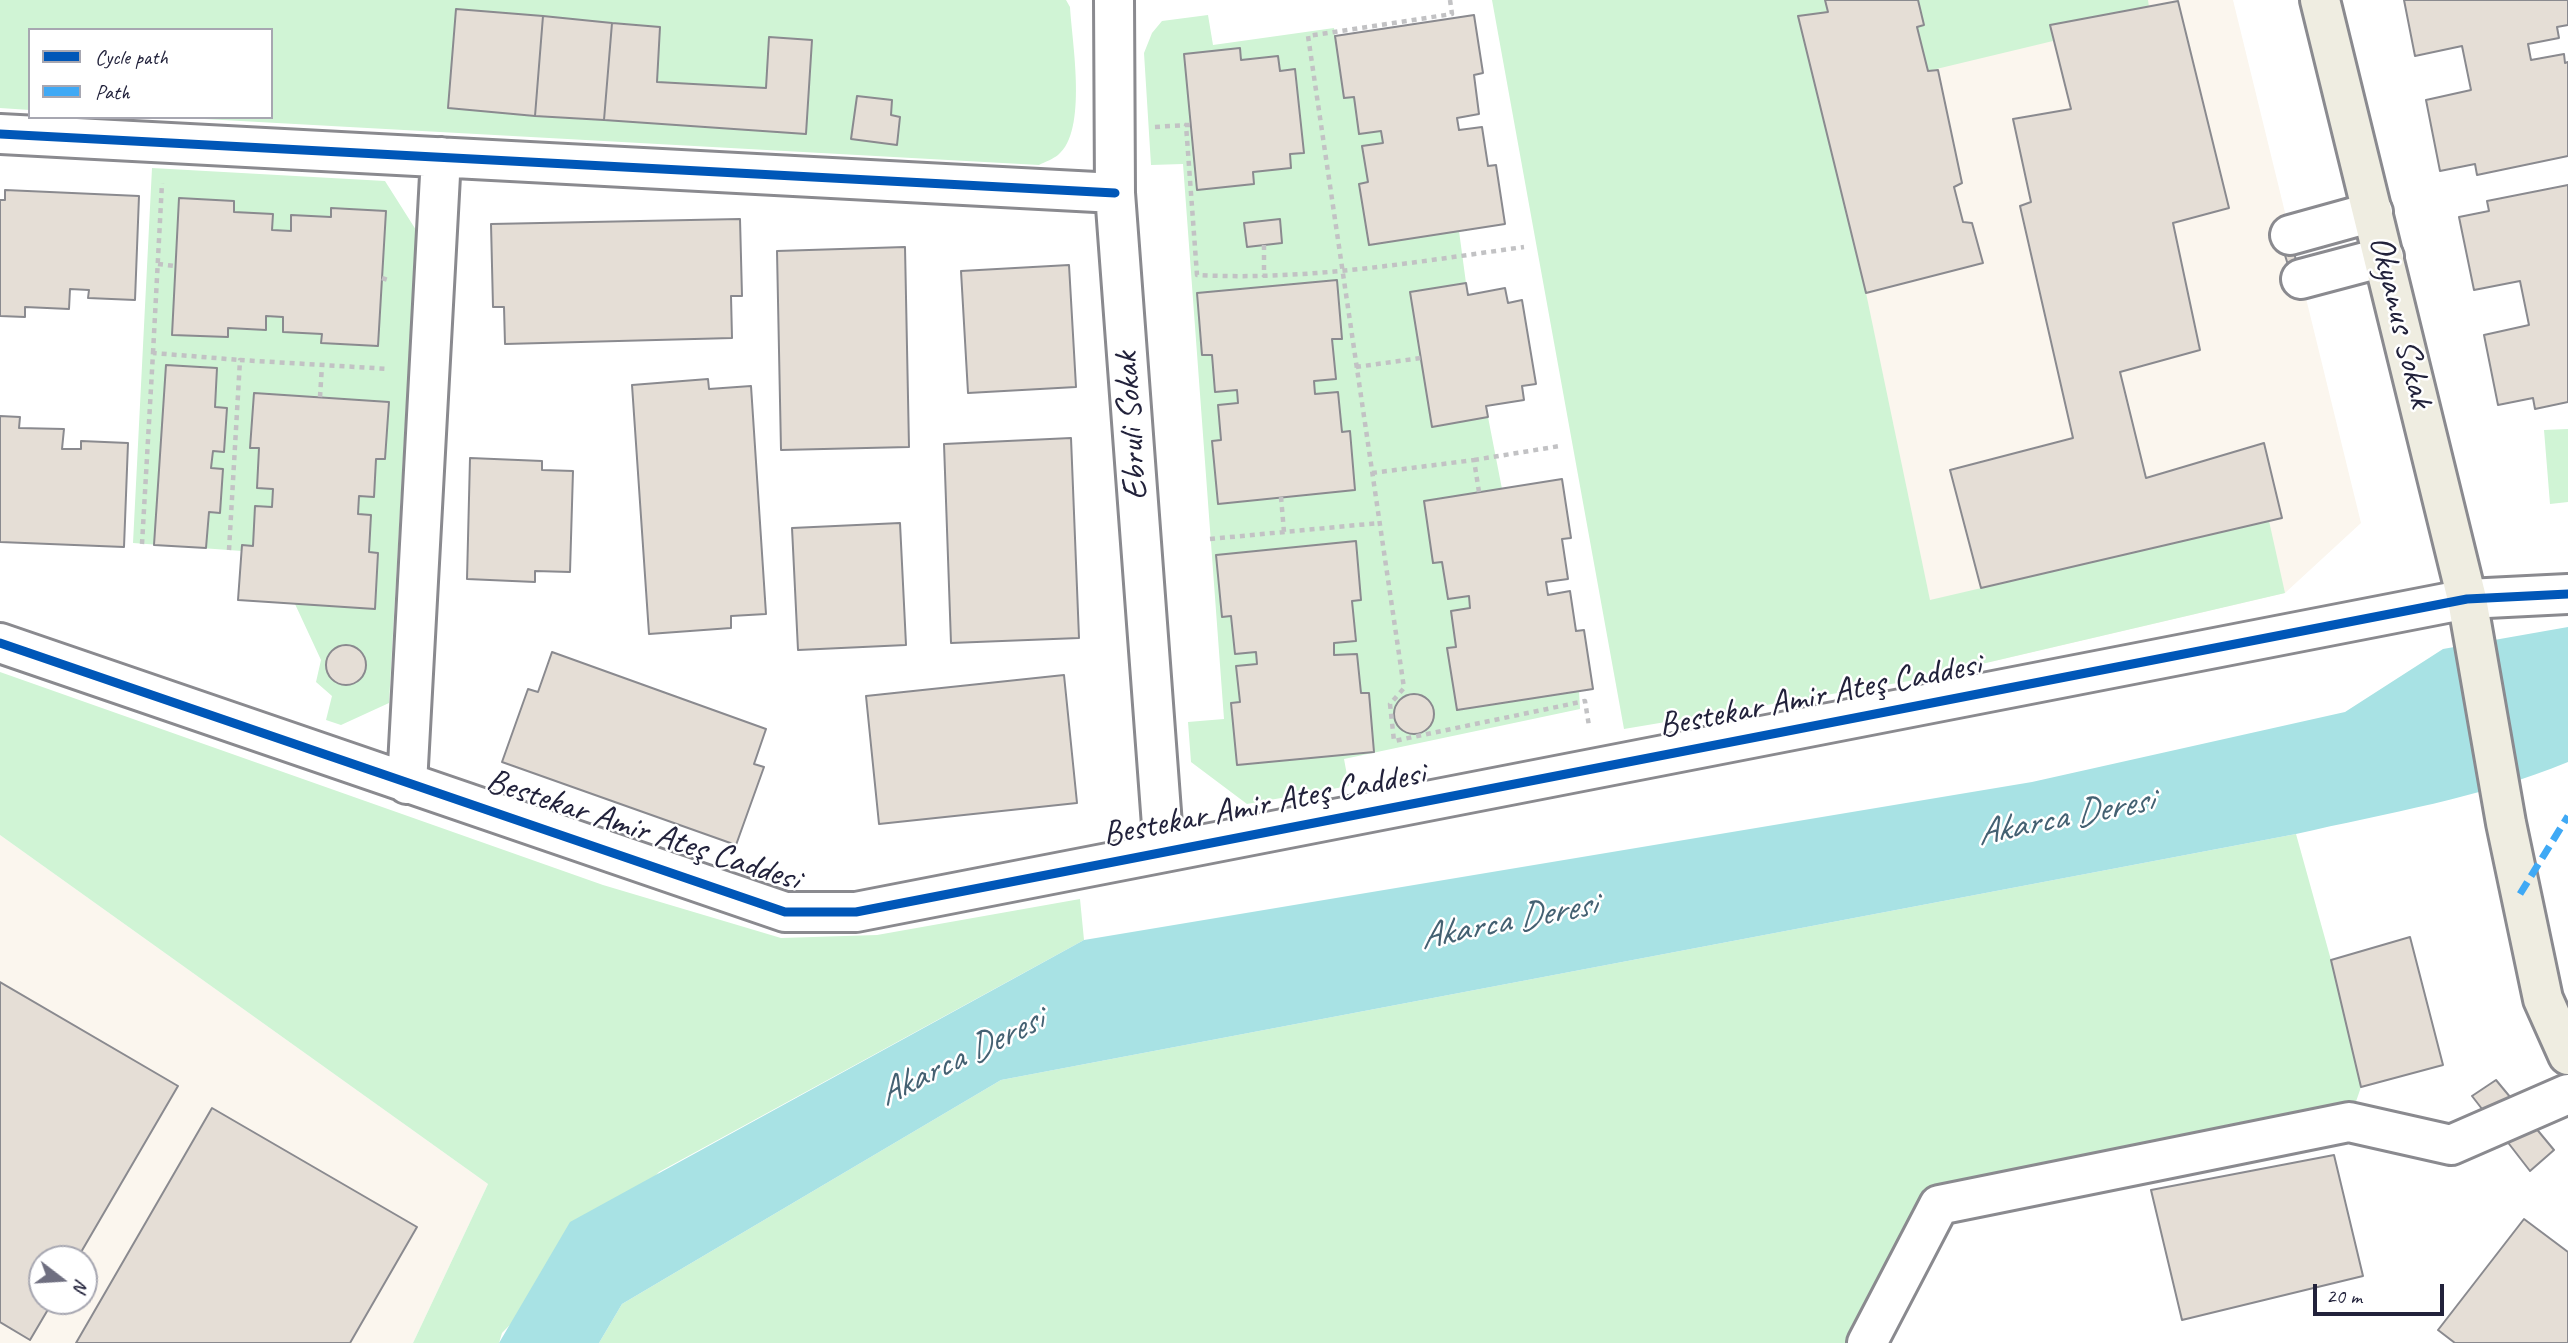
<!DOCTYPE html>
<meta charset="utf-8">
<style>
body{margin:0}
#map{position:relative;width:2568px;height:1343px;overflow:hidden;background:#fff;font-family:Caveat,sans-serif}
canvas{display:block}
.legend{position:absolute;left:28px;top:28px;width:245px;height:91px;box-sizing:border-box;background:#fff;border:2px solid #a7a7b1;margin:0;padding:9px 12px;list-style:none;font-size:21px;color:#22223b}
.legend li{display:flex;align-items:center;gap:14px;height:35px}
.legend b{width:35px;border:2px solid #a7a7b1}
.north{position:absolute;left:28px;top:1245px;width:70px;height:70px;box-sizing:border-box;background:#fff;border:2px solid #a7a7b1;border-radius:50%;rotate:107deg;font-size:19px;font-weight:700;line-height:28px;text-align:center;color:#22223b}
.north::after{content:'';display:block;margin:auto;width:24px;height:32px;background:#6f6f80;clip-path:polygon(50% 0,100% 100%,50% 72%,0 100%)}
.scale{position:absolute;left:2313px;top:1284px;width:131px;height:32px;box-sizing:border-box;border:4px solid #22223b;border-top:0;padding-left:9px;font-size:21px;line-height:24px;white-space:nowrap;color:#22223b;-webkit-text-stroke:5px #fff;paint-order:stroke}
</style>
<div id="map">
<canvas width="2568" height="1343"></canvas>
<ul class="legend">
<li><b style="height:9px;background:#0057b8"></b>Cycle path</li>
<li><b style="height:9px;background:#3fa9f5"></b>Path</li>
</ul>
<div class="north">N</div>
<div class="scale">20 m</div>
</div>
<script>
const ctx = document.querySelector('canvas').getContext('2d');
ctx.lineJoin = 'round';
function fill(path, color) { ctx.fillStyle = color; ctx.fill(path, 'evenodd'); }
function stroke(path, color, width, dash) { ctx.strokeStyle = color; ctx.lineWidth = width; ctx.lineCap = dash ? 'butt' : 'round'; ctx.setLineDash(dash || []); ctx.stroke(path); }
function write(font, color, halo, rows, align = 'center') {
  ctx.font = font + ' Caveat,sans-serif'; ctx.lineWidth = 5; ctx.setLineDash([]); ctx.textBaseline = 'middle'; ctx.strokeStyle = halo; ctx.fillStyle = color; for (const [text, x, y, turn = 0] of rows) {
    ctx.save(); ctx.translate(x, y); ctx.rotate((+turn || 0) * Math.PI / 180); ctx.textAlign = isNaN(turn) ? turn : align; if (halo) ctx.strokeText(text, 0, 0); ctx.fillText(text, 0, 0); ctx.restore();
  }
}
const built = new Path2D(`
 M1763,0H2233L2361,523L2285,593L1909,681Z
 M0,835L488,1184L413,1343H0ZM42,1259H84V1301H42Z`);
const green = new Path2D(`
 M0,0H1066L1070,7C1072,43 1088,131 1058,155C1053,159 1045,162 1039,165L168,117H271V30H30V110L0,108Z
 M1492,0H1825L1828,12L1798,17L1866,293L1930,600L2269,521L2285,593L1909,681L1624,729Z
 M1918,0H2148L2149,7L2050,25L2053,41L1928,71L1917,27L1924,25Z
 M1208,15L1213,45L1334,28L1344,98L1354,97L1359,134L1381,131L1383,143L1363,147L1368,182L1359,184L1369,245L1459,231L1466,283L1410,293L1432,426L1488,417L1502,489L1424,501L1433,562H1442L1448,598L1469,596L1470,608L1451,612L1456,647L1448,649L1457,709L1579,691L1580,709L1344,759L1349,786L1247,804L1191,762L1188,722L1224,719L1183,164L1151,165L1144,53L1152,33L1162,21Z
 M152,168L385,181L416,230L389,703L341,725L326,720L332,696L316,682L321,660L295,604L238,600L242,551L133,543Z
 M2568,429V502L2550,504L2544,430Z
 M0,672L603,885L781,938L877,935L1080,899L1084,940L659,1172L502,1333L499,1343H413L488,1184L0,835Z
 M2296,834L2331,960L2361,1087L2349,1122L1939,1205L1867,1343H599L622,1304L1001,1080Z`);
const water = new Path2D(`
 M2568,627V762C2481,798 2387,813 2296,834L1001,1080L622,1304L599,1343H499L570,1222L1084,940L2032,782L2345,712L2443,649Z`);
const building = new Path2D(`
 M1825,0H1918L1924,25L1917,27L1928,71L1938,70L1962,183L1954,187L1963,222L1972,223L1983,263L1866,293L1798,16L1828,12Z
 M2404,0H2568V25L2557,27L2559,38L2528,44L2531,60L2564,54L2565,63L2568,62V156L2477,175L2475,164L2440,171L2426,100L2471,90L2462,46L2415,56Z
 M2178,1L2229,208L2173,223L2200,350L2120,372L2146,478L2264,443L2282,518L1981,588L1950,470L2073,438L2020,206L2031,202L2013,119L2071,109L2050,25Z
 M456,9L543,16L535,116L448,108Z
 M1474,15L1483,73L1474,75L1479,114L1457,118L1459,130L1482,127L1488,166L1496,165L1505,224L1369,245L1359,184L1368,182L1362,146L1383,143L1381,131L1359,134L1354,97L1344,98L1335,36Z
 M543,16L612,23L604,120L535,116Z
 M612,23L660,27L657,82L766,88L769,37L812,40L806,134L604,120Z
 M1240,48L1241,60L1278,56L1280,71L1295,69L1304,153L1290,154L1291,168L1253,172L1254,184L1197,190L1184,54Z
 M857,96L892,100L891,115L900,117L897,145L851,139Z
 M2568,185V402L2535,409L2533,398L2498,405L2484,335L2529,325L2520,281L2474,290L2459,217L2489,211L2487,201Z
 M5,190L139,196L135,300L88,298L89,290L70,289L69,309L25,307V317L0,316V200H5Z
 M179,198L234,201V212L273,214L272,230L291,231V215L331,217V208L386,211L378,346L321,343L322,334L283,332V317L266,316V330L228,328V337L172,335Z
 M740,219L742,296H731L732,338L505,344L504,307H493L491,224Z
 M1280,219L1282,243L1247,247L1244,223Z
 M905,247L909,447L781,450L777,251Z
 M2293,250L2297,263L2288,265L2284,252Z
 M1069,265L1076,387L968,393L961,271Z
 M1337,280L1342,339H1332L1336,379L1314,381L1315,394L1338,392L1342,432L1350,431L1355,490L1218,504L1212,441L1221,440L1218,405L1238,403L1237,390L1215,392L1212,355H1202L1197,293Z
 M1466,283L1468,295L1505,288L1508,303L1522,300L1536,384L1522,386L1524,400L1486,406L1488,417L1432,427L1410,292Z
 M166,365L217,368L215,407L227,408L224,452L213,451L211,468L223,469L220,513L209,512L206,548L154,545Z
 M708,379L709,389L751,386L766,614L731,616V628L649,634L632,385Z
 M254,393L389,402L385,459H376L374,497L359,496L358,514L371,515L369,552L378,553L375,609L238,600L242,545L253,546L255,506L272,507L273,489L257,488L259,448H250Z
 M0,416L20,417L19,428L64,429L62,449H81V441L128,443L124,547L0,542Z
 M1071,438L1079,638L951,643L944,444Z
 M470,458L542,461V470L573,471L570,572L535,571V582L467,579Z
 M1562,479L1571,538L1562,539L1568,579L1546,582L1548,595L1570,591L1576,631L1584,630L1593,689L1457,710L1447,648L1456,647L1451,611L1470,608L1469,596L1448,599L1442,562L1433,563L1424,501Z
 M900,523L906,645L798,650L792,528Z
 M1356,541L1361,600L1352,601L1356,641L1334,643V655L1357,654L1361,693H1369L1374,752L1237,765L1231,703L1240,702L1236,666L1257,664L1256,652L1235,654L1231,616L1222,617L1216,555Z
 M326 665a20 20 0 1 1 40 0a20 20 0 1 1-40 0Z
 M552,652L766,729L754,764L764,767L736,845L502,762L528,689L538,692Z
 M1064,675L1077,803L879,824L866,696Z
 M1394 714a20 20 0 1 1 40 0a20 20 0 1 1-40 0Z
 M2410,937L2443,1065L2361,1087L2331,960Z
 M0,982L178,1086L77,1259H42V1301H53L30,1340L0,1322Z
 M2496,1080L2554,1150L2530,1171L2472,1096Z
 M212,1108L417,1227L350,1343H76Z
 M2334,1155L2363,1276L2182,1320L2151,1190Z
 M2524,1219L2568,1252V1343H2455L2438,1330Z`);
const path = new Path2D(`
 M1450,0L1452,14L1308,36L1404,688L1390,704L1394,741L1585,701L1589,726
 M1190,125H1186L1197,275C1307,281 1415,262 1524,247
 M1155,127L1186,125
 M1264,245V277
 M158,264L175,266
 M382,278L391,281
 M153,353L162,183
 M1356,367L1421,358
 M320,397L322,365
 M1474,460L1560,446
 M1372,473L1474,460L1479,492
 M1281,497L1284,532
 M1210,539L1379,523
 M142,544L153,353L240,360
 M229,550L240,360L389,369`);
const minor = new Path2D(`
 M1114,0L1115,193L1164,852
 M0,134L1115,193
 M2290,235L2373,212
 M2301,279L2384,257
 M0,643L785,912H856L2467,599L2568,594
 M407,784L441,157
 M1867,1343L1939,1205L2349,1122L2451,1145L2568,1094`);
const major = new Path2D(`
 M2320,0L2467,599L2506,823L2543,999L2568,1055`);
const quiet = new Path2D(`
 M2520,894L2568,816`);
const cycleway = new Path2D(`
 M0,134L1115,193
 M0,643L785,912H856L2467,599L2568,594`);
const streetNames = [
 ["Okyanus Sokak",2400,322,76],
 ["Ebruli Sokak",1132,426,-94],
 ["Bestekar Amir Ateş Caddesi",1820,696,-11],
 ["Bestekar Amir Ateş Caddesi",1264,805,-11],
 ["Bestekar Amir Ateş Caddesi",643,831,18]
];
const waterNames = [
 ["Akarca Deresi",2065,818,-11],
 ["Akarca Deresi",1508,922,-11],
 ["Akarca Deresi",961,1058,-26]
];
fill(built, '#fbf6ee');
fill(green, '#d0f4d5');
fill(water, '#a8e2e4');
fill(building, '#e5ded6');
stroke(building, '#8a8a8f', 2);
stroke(minor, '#8a8a8f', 44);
stroke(major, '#8a8a8f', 44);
stroke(path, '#c2c2c4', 4.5, [5, 5]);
stroke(minor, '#fff', 38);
stroke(major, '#efede1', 38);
stroke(quiet, '#3fa9f5', 7, [14, 7]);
stroke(cycleway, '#0057b8', 9);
write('35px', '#22223b', '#fff', streetNames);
write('italic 37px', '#446172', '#fff', waterNames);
</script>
